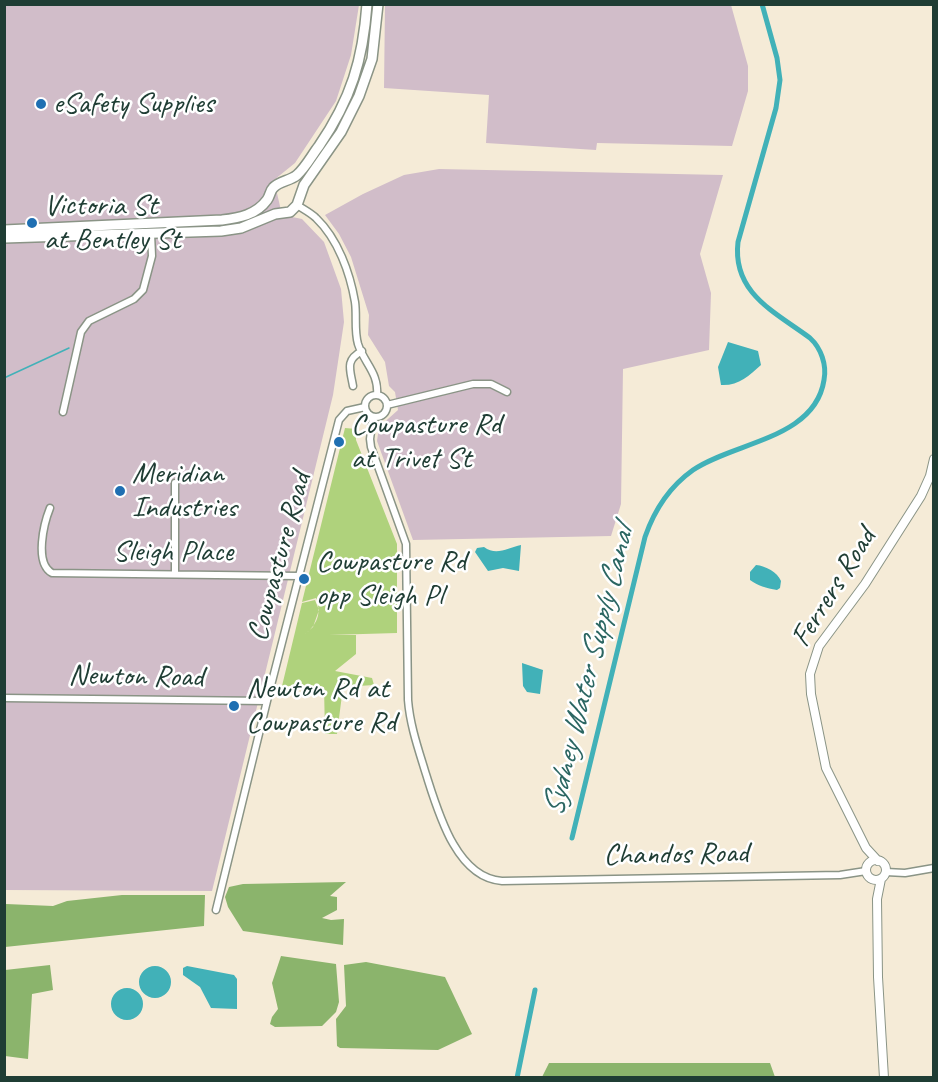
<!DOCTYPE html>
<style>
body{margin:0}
#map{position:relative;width:938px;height:1082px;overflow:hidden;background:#f5ebd7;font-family:Caveat,sans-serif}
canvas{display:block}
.frame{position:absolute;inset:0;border:6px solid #1f3d34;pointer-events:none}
</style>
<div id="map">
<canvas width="938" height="1082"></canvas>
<div class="frame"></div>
</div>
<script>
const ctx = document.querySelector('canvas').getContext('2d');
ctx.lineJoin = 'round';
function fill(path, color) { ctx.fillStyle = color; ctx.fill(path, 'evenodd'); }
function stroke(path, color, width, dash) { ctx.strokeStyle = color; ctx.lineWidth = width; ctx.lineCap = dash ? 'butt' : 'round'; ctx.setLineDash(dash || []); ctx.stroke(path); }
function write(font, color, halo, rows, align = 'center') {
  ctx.font = font + ' Caveat,sans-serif'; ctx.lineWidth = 5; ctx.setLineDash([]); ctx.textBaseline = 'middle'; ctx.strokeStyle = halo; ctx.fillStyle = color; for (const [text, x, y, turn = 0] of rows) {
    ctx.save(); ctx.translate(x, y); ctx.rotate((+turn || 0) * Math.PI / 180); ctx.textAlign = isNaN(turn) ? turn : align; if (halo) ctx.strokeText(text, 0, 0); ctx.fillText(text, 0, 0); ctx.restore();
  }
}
const industrial = new Path2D(`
 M5,5H359L351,55L336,101L295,163L274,180L282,215L302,219L324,242L341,289L344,322L333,395L212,891L5,890Z
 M385,5H731L748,66V91L732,146L597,143L596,150L486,143L489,95L384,88Z
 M439,169L723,175L700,254L711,293L709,350L623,369L621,504L611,536L413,540L377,441L379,427L398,410L395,392L389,386L385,362L368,335L369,315L351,257L339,234L325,215L363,194L404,175Z`);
const green = new Path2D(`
 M345,428L356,429V440L397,544V633L329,635H356V654L335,671L372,678L374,685L343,687L337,734H325L324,687L282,686L302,603L315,600L319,610L313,627L304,635C317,625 322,614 316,598L302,602Z`);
const forest = new Path2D(`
 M346,882L330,896L337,897V910L322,918L331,920L344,919L343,945L243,931L228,907L225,897L229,887L243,884Z
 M122,895H205L204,926L5,947V898L6,904L53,906L67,901Z
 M281,956L336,964L339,1002L336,1012L322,1026L275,1027L270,1024L272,1017L278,1009L272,983Z
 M366,962L445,977L472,1034L438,1050L340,1048L337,1046L336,1019L346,1006L344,965Z
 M50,965L53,990L32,994L28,1059L5,1056V970Z
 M549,1063H770L775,1077H542Z`);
const water = new Path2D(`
 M728,342L758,351L761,365C749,376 738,386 721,385L718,367Z
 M521,545L519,571L503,568L488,571L475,552L477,548L484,547C496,556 508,548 521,545Z
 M756,565C766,566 777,572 781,581L780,588L777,590C766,588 758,586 750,580V572Z
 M522,663L543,670L540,694L527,692L523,686Z
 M187,966L234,975L237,979V1009L211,1008L200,987L183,975V968Z
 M139 982a16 16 0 1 1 32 0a16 16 0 1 1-32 0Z
 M111 1004a16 16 0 1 1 32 0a16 16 0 1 1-32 0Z`);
const stream = new Path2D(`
 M4,378L69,348`);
const canal = new Path2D(`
 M572,838L645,537C654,511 669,487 693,470C734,442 815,439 824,380C827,365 821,348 810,338C775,312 732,293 738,242L776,108L780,80L777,58L762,4
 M517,1078L535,990`);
const minor = new Path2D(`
 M297,205C303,209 311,213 316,218C338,239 350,273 355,302C357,316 354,330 358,344C364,363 379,373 377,395
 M353,386C350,369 345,360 362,351
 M365 406a11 11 0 1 1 22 0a11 11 0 1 1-22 0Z
 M387,405L473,384H491L507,392
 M63,412L81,332L89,321L134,299L143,290L152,256L151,234
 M373,417L370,439L371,447L406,544L408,700C410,725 418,748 425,771C437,808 455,878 502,881L840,875L866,871
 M50,508C44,523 34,563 52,573L299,576
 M175,574V483
 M4,698L267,701
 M886,872L905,873L934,868
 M216,910L267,701L339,420L347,411L365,407`);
const tertiary = new Path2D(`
 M866 870a10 10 0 1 1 20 0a10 10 0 1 1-20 0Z
 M878,861L866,848L826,768L811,694L810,674L819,646L865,584L921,496L930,476L934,459
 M881,879L877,899L878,977L884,1078`);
const secondary = new Path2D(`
 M4,230L222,220C239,218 256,215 267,200C270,196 270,191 273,188C279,181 290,181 297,175C306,167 312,155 319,146C351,99 363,60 367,4
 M4,238L221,231L241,228L275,214L290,212L297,205L304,185L341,132L359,96L372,59L378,4`);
const markers = [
 [41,104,6,"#1f6fb2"],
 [32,223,6,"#1f6fb2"],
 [339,442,6,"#1f6fb2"],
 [120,491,6,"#1f6fb2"],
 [304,579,6,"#1f6fb2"],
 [234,706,6,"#1f6fb2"]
];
const poiNames = [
 ["eSafety Supplies",53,104],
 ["Victoria St",44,206],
 ["at Bentley St",44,240],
 ["Cowpasture Rd",351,425],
 ["at Trivet St",351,459],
 ["Meridian",132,474],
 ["Industries",132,508],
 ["Cowpasture Rd",316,562],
 ["opp Sleigh Pl",316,596],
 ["Newton Rd at",246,689],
 ["Cowpasture Rd",246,723]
];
const streetNames = [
 ["Sleigh Place",173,552],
 ["Cowpasture Road",280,557,-75],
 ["Ferrers Road",834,588,-58],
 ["Newton Road",136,677,1],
 ["Chandos Road",676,855,-1]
];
const waterNames = [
 ["Sydney Water Supply Canal",589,672,-76]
];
fill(industrial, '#d1bdc9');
fill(green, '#afd27c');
fill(forest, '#8bb46c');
fill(water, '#41b1b8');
stroke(stream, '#41b1b8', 1.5);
stroke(canal, '#41b1b8', 5);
stroke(minor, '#8a9486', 9);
stroke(tertiary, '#8a9486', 10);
stroke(secondary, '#8a9486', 12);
stroke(minor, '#fff', 6);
stroke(tertiary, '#fff', 8);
stroke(secondary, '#fff', 9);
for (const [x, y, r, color] of markers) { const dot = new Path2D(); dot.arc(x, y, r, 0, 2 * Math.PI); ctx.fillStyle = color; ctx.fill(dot); stroke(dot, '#fff', 2); }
write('30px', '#1f3d34', '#fff', poiNames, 'left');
write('30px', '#1f3d34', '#fff', streetNames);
write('italic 32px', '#2b6662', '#fff', waterNames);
</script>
